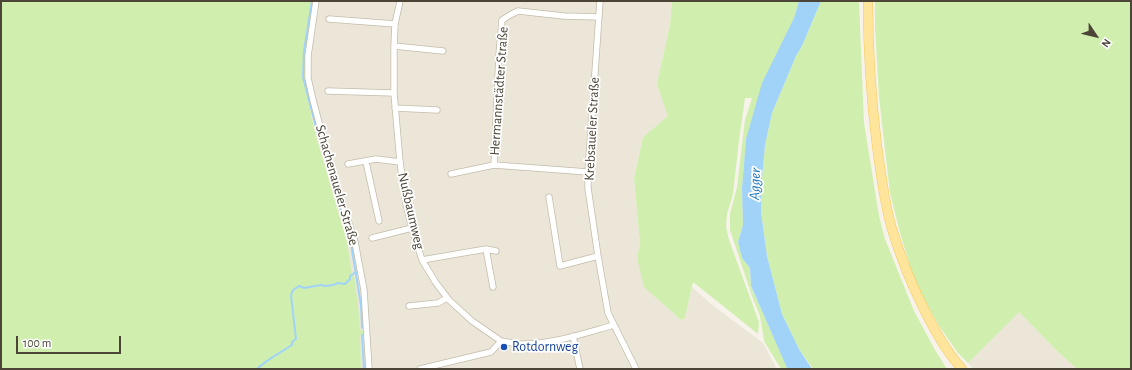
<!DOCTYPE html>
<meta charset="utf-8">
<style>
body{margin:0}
#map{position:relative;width:1132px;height:370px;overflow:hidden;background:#f7f3ea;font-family:"Alegreya Sans",sans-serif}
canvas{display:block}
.frame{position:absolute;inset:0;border:2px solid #4c4437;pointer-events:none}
.north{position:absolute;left:1076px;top:16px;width:40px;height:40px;-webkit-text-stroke:3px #fff;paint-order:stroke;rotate:125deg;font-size:11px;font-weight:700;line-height:16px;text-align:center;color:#4c4437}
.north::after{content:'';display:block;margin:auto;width:14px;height:18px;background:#4c4437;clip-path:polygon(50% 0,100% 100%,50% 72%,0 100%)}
.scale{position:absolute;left:16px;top:336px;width:105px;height:18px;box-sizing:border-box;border:2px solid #4c4437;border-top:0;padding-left:5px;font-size:12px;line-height:14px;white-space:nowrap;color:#4c4437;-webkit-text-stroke:3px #fff;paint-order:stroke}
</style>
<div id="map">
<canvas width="1132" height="370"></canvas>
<div class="frame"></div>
<div class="north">N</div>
<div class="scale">100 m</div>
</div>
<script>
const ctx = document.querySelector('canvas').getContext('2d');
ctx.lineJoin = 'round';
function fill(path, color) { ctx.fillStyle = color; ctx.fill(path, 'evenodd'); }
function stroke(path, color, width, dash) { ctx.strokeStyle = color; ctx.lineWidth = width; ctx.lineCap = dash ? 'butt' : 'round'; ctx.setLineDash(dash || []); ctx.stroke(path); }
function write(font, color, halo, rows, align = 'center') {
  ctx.font = font + ' "Alegreya Sans",sans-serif'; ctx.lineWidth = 3.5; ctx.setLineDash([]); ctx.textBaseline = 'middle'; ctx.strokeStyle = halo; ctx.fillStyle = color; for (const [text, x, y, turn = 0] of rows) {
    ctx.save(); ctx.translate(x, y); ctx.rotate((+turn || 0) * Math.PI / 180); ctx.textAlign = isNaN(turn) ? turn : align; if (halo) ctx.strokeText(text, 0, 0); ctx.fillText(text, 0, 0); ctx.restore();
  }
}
const residential = new Path2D(`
 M312,1H672L670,25L657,84L669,116L643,137L634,178L640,244L637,258L666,306L681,320L685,318L692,287L711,304L763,343L777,369H361L359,333L354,275L352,273L347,242L314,129L306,88Z
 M1019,311L1058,352L1077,369H973L968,363Z`);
const green = new Path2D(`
 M1,1H312L306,88L314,129L347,242L352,273L354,275L358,305L360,328L361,331H364V335H360L361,369H1Z
 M672,1H799L794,18L746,139L742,188L743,225L738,242L742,258L750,268L751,287L788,369H781L764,341L760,316L752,296L730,230V214L737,187L745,120L752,98H745L739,140L733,194L727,214L726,227L729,240L759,322L758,334L693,282L685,318L681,320L644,287L637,258L640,244L634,178L643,137L668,116L657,84L670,25Z
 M821,1H859L864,123L879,216L885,239L914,311L935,350L947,369H813L799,349L782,314L767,256L761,212L762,178L765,145L772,113L796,56L802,46Z
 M875,1H1131V369H1077L1058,352L1019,312L968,363L958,353L939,326L915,282L900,233L890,193L879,97L875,27Z`);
const water = new Path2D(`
 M799,1H821L802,46L796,56L772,113L765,145L762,178L761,212L767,256L782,314L799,349L812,369L787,368L751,286L750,268L742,258L738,242L743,225L742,188L746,139L762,83L794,18Z`);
const stream = new Path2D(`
 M312,1L304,51L303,77L317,131L346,227
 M347,232L351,244L361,305L362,328
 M362,335L364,369
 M257,369C267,359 280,353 292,345V342L296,339L291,295L293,290L299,286L304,288L321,285L325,286L333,285L338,283L345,284L350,279V276L356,272`);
const minor = new Path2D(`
 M316,1L308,56V78L313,100L331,168L355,242L364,290L369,369
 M400,1L395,24L394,46V93L400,162L406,204L412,228L422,260L436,283L449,300L472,321L501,341
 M600,1L588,172V188L598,256L608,313L636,369
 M329,19L395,24
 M394,46L443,51
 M328,91L394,93
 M395,108L437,110
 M366,162L379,221
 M348,164L376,159L400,162
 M494,165L499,55L502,20L510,15L518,11L564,16L599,17
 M451,174L494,165L588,172
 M549,197L560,266L598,256
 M372,238L412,228
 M486,249L493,287
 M422,260L486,249L496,251
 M409,306L438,303L447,298
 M573,336L580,369
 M420,369L491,352L501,341C507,342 513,343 519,344C551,345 585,333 614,325`);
const primary = new Path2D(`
 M868,1C868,49 871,98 877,146C881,174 884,202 892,229C900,255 910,281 922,305C933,328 945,350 962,369`);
const markers = [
 [504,347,4,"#1a4fb4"]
];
const streetNames = [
 ["Hermannstädter Straße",499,91,-86],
 ["Krebsaueler Straße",592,129,-87],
 ["Schachenaueler Straße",337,185,74],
 ["Nußbaumweg",411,211,77]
];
const transitNames = [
 ["Rotdornweg",512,347]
];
const waterNames = [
 ["Agger",755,184,-88]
];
fill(residential, '#ebe6d8');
fill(green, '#d0efaf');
fill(water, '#a1d3f9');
stroke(stream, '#a1d3f9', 2);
stroke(minor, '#c4bcab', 7);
stroke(primary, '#f2c95d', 10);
stroke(minor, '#fff', 5.5);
stroke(primary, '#ffe59b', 9);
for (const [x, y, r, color] of markers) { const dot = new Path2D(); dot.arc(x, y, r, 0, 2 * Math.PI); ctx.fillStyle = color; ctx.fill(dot); stroke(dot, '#fff', 1.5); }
write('14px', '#4c4437', '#fff', streetNames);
write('14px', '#164399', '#fff', transitNames, 'left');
write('italic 15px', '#2078bd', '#fff', waterNames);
</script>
